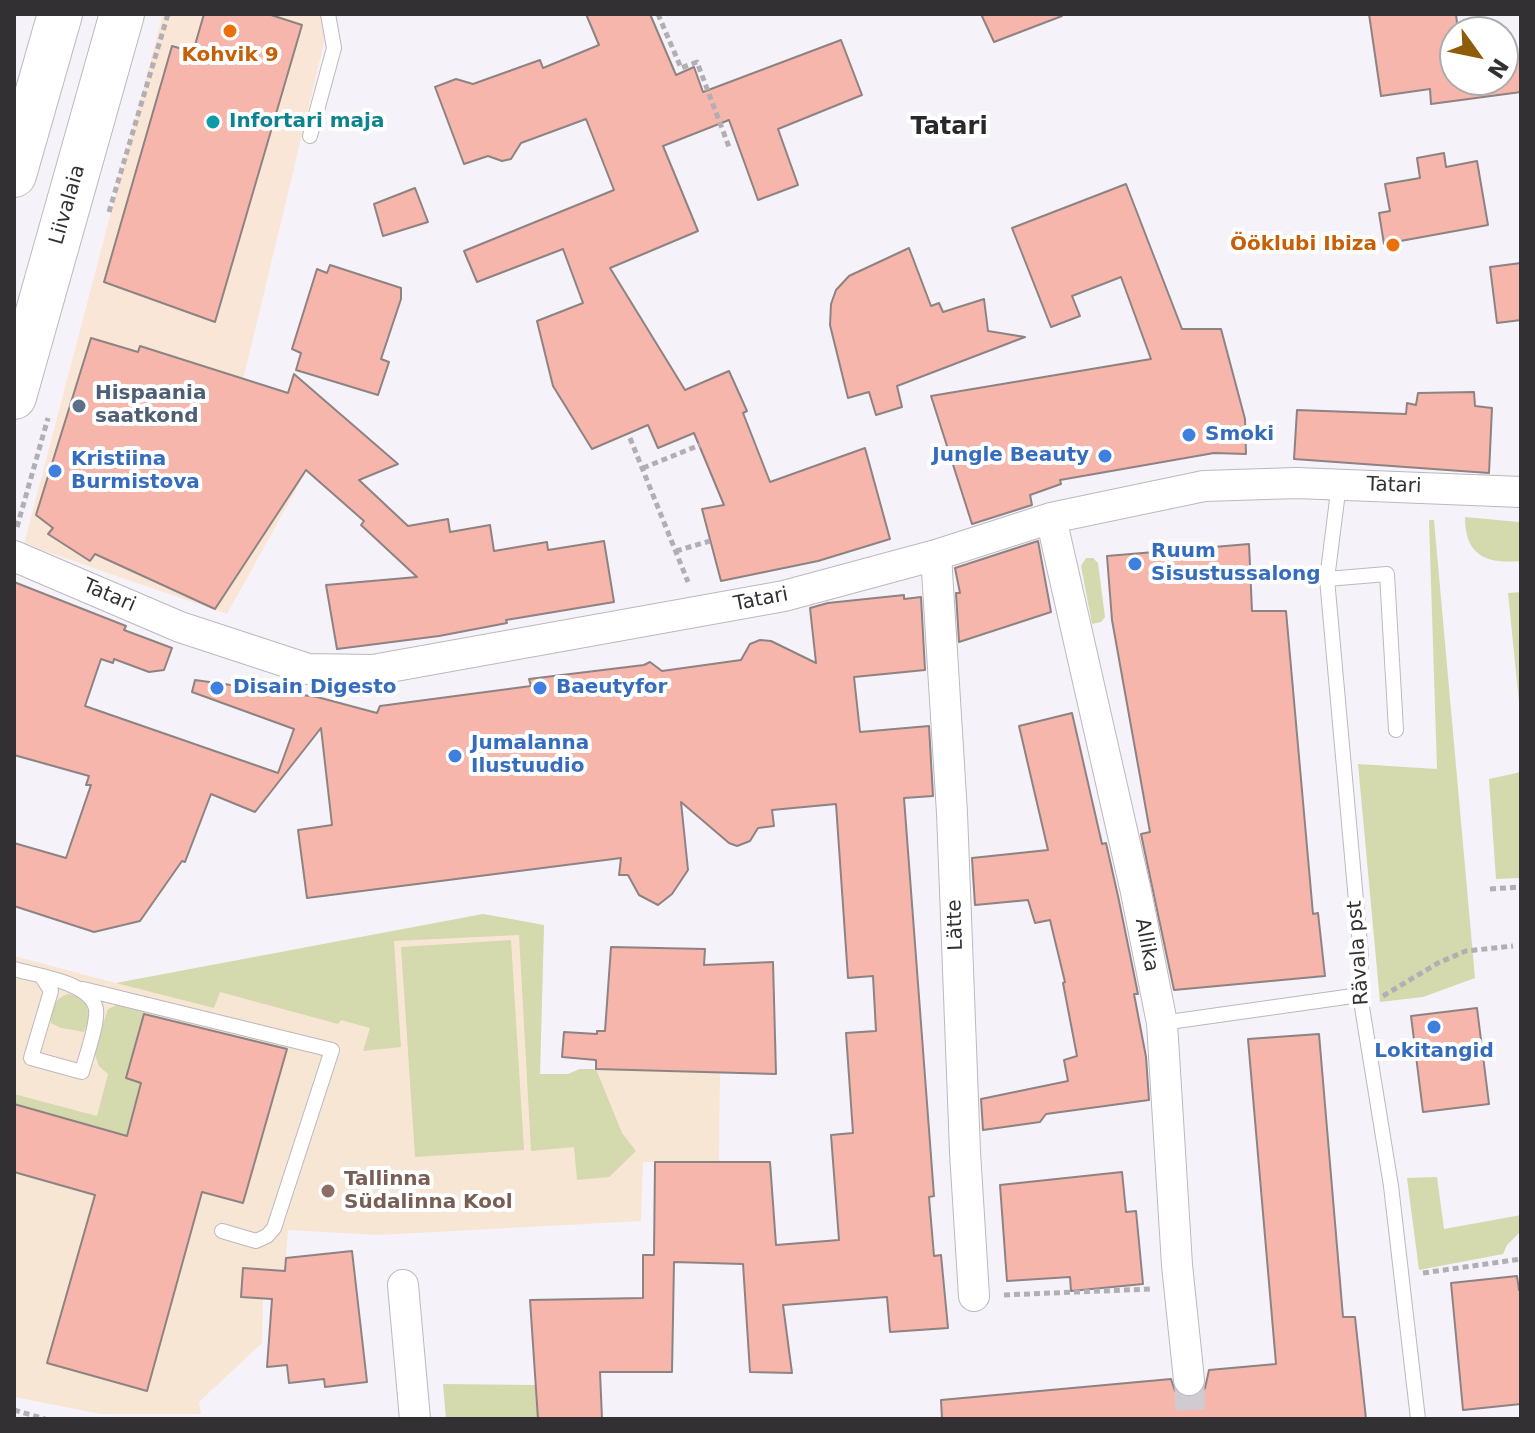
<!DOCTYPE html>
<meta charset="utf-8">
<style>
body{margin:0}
#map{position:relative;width:1535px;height:1433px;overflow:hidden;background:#f6f2f9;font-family:"DejaVu Sans",sans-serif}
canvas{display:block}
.frame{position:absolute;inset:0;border:16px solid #323033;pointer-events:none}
.north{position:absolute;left:1439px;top:16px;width:80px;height:80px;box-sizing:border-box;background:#fff;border:2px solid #adacad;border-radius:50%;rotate:123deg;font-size:22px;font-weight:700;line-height:32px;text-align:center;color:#323033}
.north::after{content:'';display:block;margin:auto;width:28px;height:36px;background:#8f5d0a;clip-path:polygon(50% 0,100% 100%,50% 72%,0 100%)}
</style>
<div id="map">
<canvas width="1535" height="1433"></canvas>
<div class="frame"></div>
<div class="north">N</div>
</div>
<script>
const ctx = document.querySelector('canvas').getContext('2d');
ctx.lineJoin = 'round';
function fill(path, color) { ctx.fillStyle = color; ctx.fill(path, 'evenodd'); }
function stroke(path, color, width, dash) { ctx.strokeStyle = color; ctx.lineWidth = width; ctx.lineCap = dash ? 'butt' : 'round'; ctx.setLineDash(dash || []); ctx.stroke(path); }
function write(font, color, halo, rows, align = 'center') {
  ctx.font = font + ' "DejaVu Sans",sans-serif'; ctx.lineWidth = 8; ctx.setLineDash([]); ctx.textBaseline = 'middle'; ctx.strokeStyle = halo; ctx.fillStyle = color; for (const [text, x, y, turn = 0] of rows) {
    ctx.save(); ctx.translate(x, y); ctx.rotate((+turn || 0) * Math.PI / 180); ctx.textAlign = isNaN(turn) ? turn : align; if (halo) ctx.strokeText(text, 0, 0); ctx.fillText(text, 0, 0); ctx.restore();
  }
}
const commercial = new Path2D(`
 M163,14H331L243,380L324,439L227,614L24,544Z`);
const education = new Path2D(`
 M483,914L544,925L540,1074H568L580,1069H596L720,1072L719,1162H643L641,1221L378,1235L288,1230L285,1271L243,1268L241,1297L263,1298L262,1343L199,1402L201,1414H101L14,1397V956L116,983Z`);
const green = new Path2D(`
 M1465,517L1519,522L1521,561C1486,564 1465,556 1465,517Z
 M1429,520H1434L1475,978L1423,997L1380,1002L1358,764L1437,769Z
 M1086,558H1093L1098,563L1105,617L1101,622L1092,624L1081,566Z
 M1521,592V711L1520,712L1508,593Z
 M1521,772V878L1496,879L1489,779Z
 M483,914L544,925L540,1074H568L580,1069H596L622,1133L636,1151L609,1177L577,1180L574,1147L531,1151L519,935L394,941L401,1047L363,1051L370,1028L341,1020L338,1024L220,992L214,1008L116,983Z
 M511,940L524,1150L415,1157L401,947Z
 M68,994L77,996L86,1002L89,1018L84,1032L61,1028L51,1023C49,1009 55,998 68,994Z
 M119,1004L145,1011L126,1077L141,1083L127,1136L14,1104V1094L97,1116L108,1074L99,1066L94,1052L108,1009Z
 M1437,1177L1444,1229L1521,1215V1231L1507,1245L1503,1254L1419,1270L1407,1178Z
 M443,1384L536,1385L538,1419H446Z`);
const building = new Path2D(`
 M204,14H268L302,25L215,322L104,282L172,46L193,52Z
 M586,14H650L676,75L694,67L703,92L841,40L862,95L778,129L798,185L758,200L729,120L663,146L698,231L610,268L685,390L729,371L747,411L743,413L770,482L865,448L890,539L818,561L721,581L702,509L724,505L694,433L658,448L648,425L592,449L553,386L537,321L583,303L563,249L477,282L464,251L614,190L586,119L521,143L511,159L502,161L488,156L464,164L435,87L456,79L473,84L540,60L543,68L599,45Z
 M981,14H1061L1062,16L994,42Z
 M1369,14H1456L1458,32H1455V80H1503V59L1521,57V92L1431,104L1430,89L1381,96Z
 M1444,153L1446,167L1477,161L1488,225L1384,244L1379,213L1390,211L1385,184L1420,178L1417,158Z
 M1126,184L1182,329H1221L1245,419L1246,454L1214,453L1060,480L1061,484L1030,495L1032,505L972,524L931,396L1151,359L1121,277L1072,296L1080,316L1051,327L1012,228Z
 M415,188L428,222L383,236L374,204Z
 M909,248L931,306L939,303L943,312L984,299L988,331L1025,337L897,386L902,407L876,415L869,392L848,398L830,325L831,304L836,290L849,276Z
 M1521,263V320L1497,323L1490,267Z
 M330,265L401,288V299L381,359L389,362L378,395L296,370L301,353L292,349L317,269L327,273Z
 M91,338L138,352L140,346L288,393L294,374L398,464L359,480L408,526L448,519L450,532L490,525L494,551L547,542L548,550L604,541L614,602L506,620L507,623L439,636L337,649L326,585L417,577L361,525L364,521L306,470L215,609L95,554L90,561L48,534L53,528L36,515Z
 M1474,392L1475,406L1492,408L1489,473L1294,459L1297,410L1406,414L1407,403L1416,405L1418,393Z
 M1038,541L1051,612L959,642L956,593H960L955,568Z
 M1249,544L1252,611H1286L1313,914L1318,913L1325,976L1174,990L1141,834L1150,832L1112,620L1107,556Z
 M14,582L126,626L124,630L172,648L164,670L149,672L114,659L113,663L101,659L85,706L278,773L294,729L192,692L195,680L317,697L377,713L380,706L531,686L529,679L644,665L650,662L662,671L741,660L750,644L760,640L771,641L816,663L810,608L828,603L904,595V599L921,597L925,670L854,677L860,732L929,726L933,796L904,798L934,1196L929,1197L934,1256L941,1255L948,1328L890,1332L887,1297L783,1305L792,1373L750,1372L743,1264L674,1262L672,1372H600L602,1419H538L530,1300L643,1298V1255H654L655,1162H770L776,1245L839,1240L831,1135L853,1133L846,1033L876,1031L873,976L848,978L836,804L772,810L774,826L758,828L750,841L737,846L729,843L681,802L688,870L672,894L658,905L639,895L628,875H619L621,858L307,898L298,830L332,825L321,728L255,812L211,794L185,862L182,861L140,921L94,932L14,906V843L66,858L91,785H86L89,776L14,755Z
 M1072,713L1102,844L1106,843L1118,896L1138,994H1134L1146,1057L1149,1100L1046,1114L1040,1122L983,1130L981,1099L1068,1081L1064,1060L1077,1056L1063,983L1065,982L1050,920L1035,923L1028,900L975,905L972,858L1048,850L1019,726Z
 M611,947L705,949L704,965L773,962L776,1074L596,1069V1060L562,1057L564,1032L597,1034V1031H605Z
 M1477,1008L1489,1104L1423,1112L1411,1016Z
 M144,1014L287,1049L243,1203L202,1192L147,1391L47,1363L95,1195L14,1172V1104L127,1136L141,1083L126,1078Z
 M1319,1034L1343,1317H1355L1366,1419H942L941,1400L1171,1379L1175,1391L1182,1397L1192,1398L1200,1394L1205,1388L1209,1370L1276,1364L1248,1039Z
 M1122,1172L1126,1212L1136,1211L1143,1284L1071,1291L1070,1277L1007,1281L1000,1185Z
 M352,1251L367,1382L325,1387L324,1379L289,1383L287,1365L267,1367L272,1299L241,1297L243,1268L285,1271L286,1258Z
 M1517,1276L1519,1290H1521V1404L1463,1410L1451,1283Z`);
const minorTunnel = new Path2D(`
 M1189,1380L1191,1419`);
const path = new Path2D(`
 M658,14L681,68L697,62L729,147
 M109,212L168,14
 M630,438L688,582
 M643,468L700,445
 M17,527L48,418
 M676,551L710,541
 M1490,889L1521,887
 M1383,996L1438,963L1466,951L1513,946
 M1423,1273L1521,1259
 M1004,1295L1150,1289
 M14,1410L45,1419`);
const service = new Path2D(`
 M310,136L334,48L328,14
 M1339,484L1327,579L1361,956L1360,995L1391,1186L1418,1419
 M1327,579L1387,574L1396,730
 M14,969C37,976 91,982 96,1009C98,1024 86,1056 82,1072L31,1058L51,991L42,977
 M83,989L332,1050L274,1228L267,1236L256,1241L222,1231
 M1162,1023L1360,995`);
const minor = new Path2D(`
 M1051,518L1136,892L1162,1023L1177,1265L1189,1380
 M936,555L952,813L965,1152L974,1296
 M14,556L180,627L308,669L373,670L784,596L936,555L1051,518L1204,486L1297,483L1521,492
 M403,1285L415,1419`);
const primary = new Path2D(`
 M14,175L60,14
 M14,397L122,14`);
const markers = [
 [230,31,8,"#e8710a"],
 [213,122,8,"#0f9aa8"],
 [1393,245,8,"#e8710a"],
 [79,406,8,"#5c6f8a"],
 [1189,435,8,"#3f7fe0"],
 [1105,456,8,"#3f7fe0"],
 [55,471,8,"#3f7fe0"],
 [1135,564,8,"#3f7fe0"],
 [217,688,8,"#3f7fe0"],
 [540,688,8,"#3f7fe0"],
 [455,756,8,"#3f7fe0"],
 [1434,1027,8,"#3f7fe0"],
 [328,1191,8,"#8d6e63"]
];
const foodNames = [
 ["Kohvik 9",230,56],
 ["Ööklubi Ibiza",1377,245,"right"]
];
const cultureNames = [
 ["Infortari maja",229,122]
];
const streetNames = [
 ["Liivalaia",68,205,-74],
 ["Tatari",1394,486,2],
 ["Tatari",109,596,23],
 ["Tatari",761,600,-11],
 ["Lätte",956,925,-92],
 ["Allika",1146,945,79],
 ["Rävala pst",1359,953,-94]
];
const serviceNames = [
 ["Hispaania",95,394],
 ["saatkond",95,417]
];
const shopNames = [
 ["Smoki",1205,435],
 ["Jungle Beauty",1089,456,"right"],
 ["Kristiina",71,460],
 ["Burmistova",71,483],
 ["Ruum",1151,552],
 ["Sisustussalong",1151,575],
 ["Disain Digesto",233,688],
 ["Baeutyfor",556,688],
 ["Jumalanna",471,744],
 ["Ilustuudio",471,767],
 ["Lokitangid",1434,1052,"center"]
];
const educationNames = [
 ["Tallinna",344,1180],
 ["Südalinna Kool",344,1203]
];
const quarterNames = [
 ["Tatari",949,128]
];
fill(commercial, '#f9e6d6');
fill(education, '#f8e6d5');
fill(green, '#d5d9ae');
fill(building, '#f7b6ac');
stroke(building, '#8c8382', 2);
stroke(minorTunnel, '#cfcbd1', 30, [30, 15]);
stroke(service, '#bcb8bf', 16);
stroke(minor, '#bcb8bf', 32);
stroke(primary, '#bcb8bf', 46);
stroke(path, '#b2afb4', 5, [6, 4]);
stroke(service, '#fff', 14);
stroke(minor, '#fff', 30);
stroke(primary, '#fff', 44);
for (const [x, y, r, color] of markers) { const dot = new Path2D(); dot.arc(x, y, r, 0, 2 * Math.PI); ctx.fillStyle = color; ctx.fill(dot); stroke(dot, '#fff', 3); }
write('bold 20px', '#c56008', '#fff', foodNames);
write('bold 20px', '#0d838f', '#fff', cultureNames, 'left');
write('20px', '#323033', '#fff', streetNames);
write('bold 20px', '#4e5e75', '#fff', serviceNames, 'left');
write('bold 20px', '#366cbe', '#fff', shopNames, 'left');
write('bold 20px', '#785e54', '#fff', educationNames, 'left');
write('bold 24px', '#2b282d', '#fff', quarterNames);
</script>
